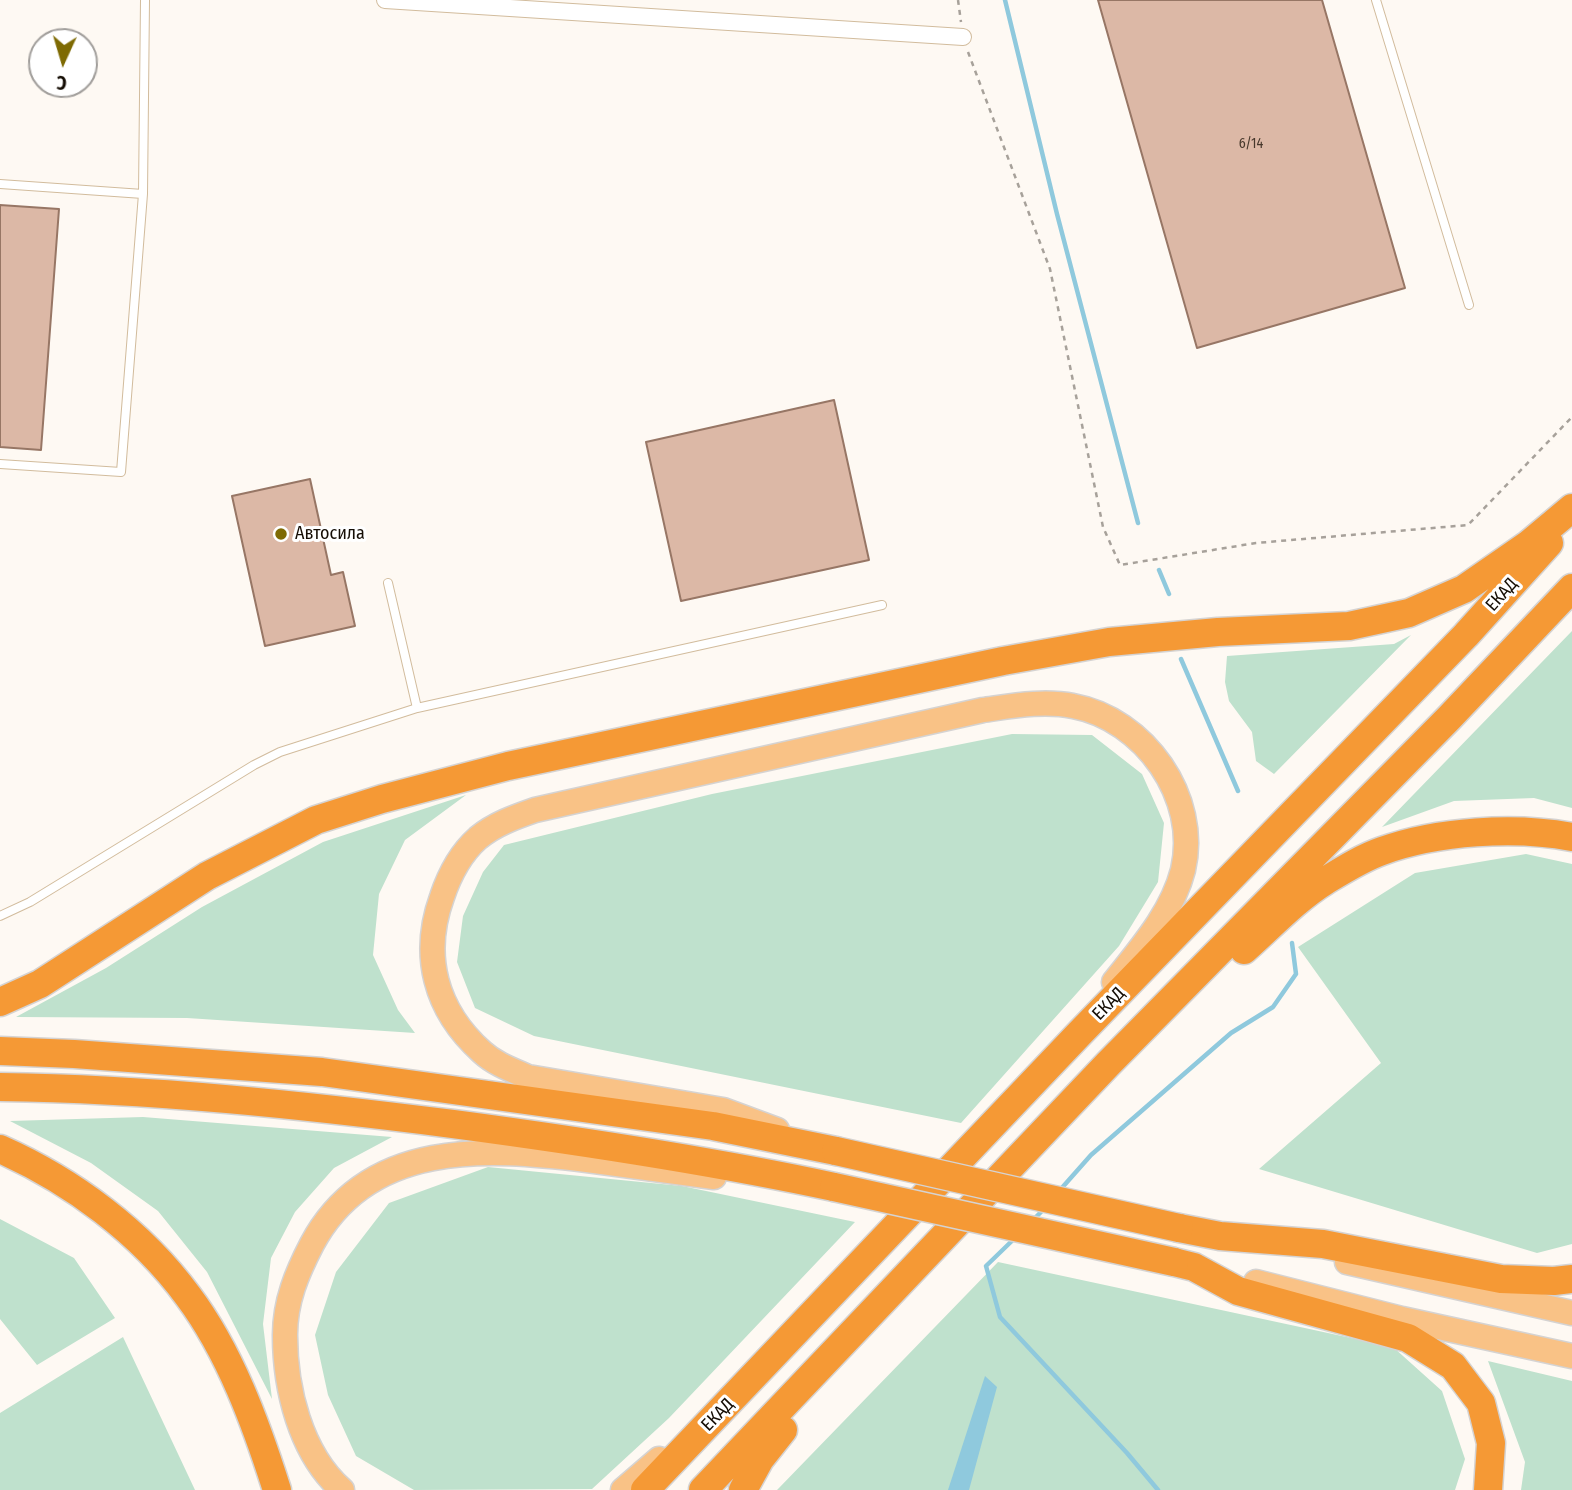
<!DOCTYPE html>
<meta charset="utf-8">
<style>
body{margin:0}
#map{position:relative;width:1572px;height:1490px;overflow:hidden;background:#fef9f3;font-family:"Fira Sans Condensed",sans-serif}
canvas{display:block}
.north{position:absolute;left:28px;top:28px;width:70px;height:70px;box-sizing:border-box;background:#fff;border:2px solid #a19e9b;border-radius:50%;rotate:184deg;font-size:19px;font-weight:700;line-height:28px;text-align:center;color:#150d04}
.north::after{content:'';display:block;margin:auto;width:24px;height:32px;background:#7e6a03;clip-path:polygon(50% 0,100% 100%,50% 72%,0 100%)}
</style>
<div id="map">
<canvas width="1572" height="1490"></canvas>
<div class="north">С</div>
</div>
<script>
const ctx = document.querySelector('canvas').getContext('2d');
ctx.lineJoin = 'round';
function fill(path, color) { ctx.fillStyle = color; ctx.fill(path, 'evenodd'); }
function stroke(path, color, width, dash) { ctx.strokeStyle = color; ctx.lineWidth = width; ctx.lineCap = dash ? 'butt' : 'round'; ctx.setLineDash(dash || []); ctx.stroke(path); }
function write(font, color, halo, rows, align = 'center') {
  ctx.font = font + ' "Fira Sans Condensed",sans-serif'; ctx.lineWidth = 6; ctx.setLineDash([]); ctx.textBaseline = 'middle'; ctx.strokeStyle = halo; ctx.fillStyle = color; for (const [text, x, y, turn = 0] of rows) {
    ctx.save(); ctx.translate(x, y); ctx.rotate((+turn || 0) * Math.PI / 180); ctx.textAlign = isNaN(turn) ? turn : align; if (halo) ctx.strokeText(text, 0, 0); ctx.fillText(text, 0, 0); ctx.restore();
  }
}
const green = new Path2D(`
 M1572,631V808L1534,798L1454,801L1382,827Z
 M1411,635L1274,774L1256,761L1252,732L1229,701L1225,682L1227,656L1394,644Z
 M1012,734L1092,735L1142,774L1164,823L1158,882L1119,946L961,1123L534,1036L475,1008L457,962L463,916L483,872L504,845L712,794Z
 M466,795L405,840L379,894L373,955L398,1010L415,1033L187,1018L16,1017L106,968L202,907L323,842Z
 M1526,854L1572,864V1244L1537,1253L1259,1169L1381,1063L1298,947L1415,873Z
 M143,1117L392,1137L334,1168L295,1212L271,1258L263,1324L272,1399L207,1272L158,1211L91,1163L10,1121Z
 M488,1167L682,1186L855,1222L669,1418L592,1489L414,1490L356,1456L328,1395L315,1335L336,1272L389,1203Z
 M0,1219L74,1258L115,1318L37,1365L0,1319Z
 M998,1262L1393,1347L1442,1391L1465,1459L1455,1490H777Z
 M123,1337L195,1490H0V1413Z
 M1488,1361L1572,1381V1490H1521L1525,1462Z`);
const water = new Path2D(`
 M985,1376L997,1387L969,1490H948Z`);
const stream = new Path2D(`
 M1005,0L1057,214L1138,523
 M1159,570L1169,594
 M1181,659L1238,791
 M1060,1190L1091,1155L1231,1033L1273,1007L1296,974L1292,943
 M1032,1221L1045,1208
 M1016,1237L986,1266L1000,1317L1127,1453L1158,1490`);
const building = new Path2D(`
 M1098,0H1322L1405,288L1197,348Z
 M0,205L59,209L41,450L0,447Z
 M834,400L869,560L681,601L646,442Z
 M310,479L331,575L343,572L355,626L265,646L232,496Z`);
const path = new Path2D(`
 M958,0L961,22
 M968,52L1050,269L1103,527L1120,565L1256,543L1468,525L1572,417`);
const lane = new Path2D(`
 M1376,0L1469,305
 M0,184L143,194
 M0,464L121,472L143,194L145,0
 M388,583L417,708
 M0,916L30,902L254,765L280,752L417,708L882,605`);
const street = new Path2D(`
 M385,0L963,37`);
const primary = new Path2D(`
 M777,1130L723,1110L528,1077C512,1070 495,1064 482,1052C435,1010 421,955 442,897C449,876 461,853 478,838C495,824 515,817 535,810L983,710C1012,706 1044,700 1073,706C1144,719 1200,797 1183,870C1172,913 1141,948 1114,982
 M1347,1262L1572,1313
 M1256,1282L1402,1319L1572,1356
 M342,1490C300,1453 285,1388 285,1335C285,1301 297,1273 312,1244C368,1139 486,1148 587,1160C629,1166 672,1171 714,1177
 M623,1490L659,1459`);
const highway = new Path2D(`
 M1244,950C1270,927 1296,899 1325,881C1343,870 1362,858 1382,851C1437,831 1515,826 1572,837
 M0,1002L40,984L207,876L316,820L382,799L508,766L1003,661L1109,642L1218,632L1349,626L1409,613L1464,589L1529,544L1572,508
 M0,1051L74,1054L322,1072L713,1126L836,1151
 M0,1087C152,1089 303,1105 453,1124C581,1141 708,1160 834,1187
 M0,1149C72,1181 141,1232 188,1296C230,1352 256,1424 277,1490
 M1179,1228L1220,1236L1323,1244L1501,1279L1554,1281L1572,1279
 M1174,1262L1194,1267L1238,1291L1408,1338L1453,1366L1481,1403L1491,1443L1488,1490
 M645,1490L1080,1033L1466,635L1549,543
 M703,1490L1108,1064L1449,718L1572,588
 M743,1490L760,1459L783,1430`);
const highwayBridge = new Path2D(`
 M836,1151L1179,1228
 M834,1187L1174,1262`);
const markers = [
 [281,534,7,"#7e6a03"]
];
const numberNames = [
 ["6/14",1251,144]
];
const poiNames = [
 ["Автосила",295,534]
];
const streetNames = [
 ["ЕКАД",1502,595,-48],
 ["ЕКАД",1109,1004,-46],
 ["ЕКАД",718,1415,-46]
];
fill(green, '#bfe1cd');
fill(water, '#8fc9dd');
stroke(stream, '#8fc9dd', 4.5);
fill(building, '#dcb8a6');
stroke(building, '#977665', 2);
stroke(lane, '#d2bc9d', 10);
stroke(street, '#d2bc9d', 18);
stroke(primary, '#d5d3d2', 27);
stroke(highway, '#d5d3d2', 31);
stroke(path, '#a7a19a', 2.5, [5, 5]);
stroke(lane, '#fff', 8);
stroke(street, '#fff', 16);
stroke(primary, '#f9c286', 24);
stroke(highway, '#f59935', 28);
stroke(highwayBridge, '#d5d3d2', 31, []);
stroke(highwayBridge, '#f59935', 28);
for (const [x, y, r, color] of markers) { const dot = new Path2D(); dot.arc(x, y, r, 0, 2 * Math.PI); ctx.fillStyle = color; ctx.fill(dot); stroke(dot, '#fff', 2.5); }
write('14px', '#47382c', null, numberNames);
write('18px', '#150d04', '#fff', poiNames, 'left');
write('18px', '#150d04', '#fff', streetNames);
</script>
